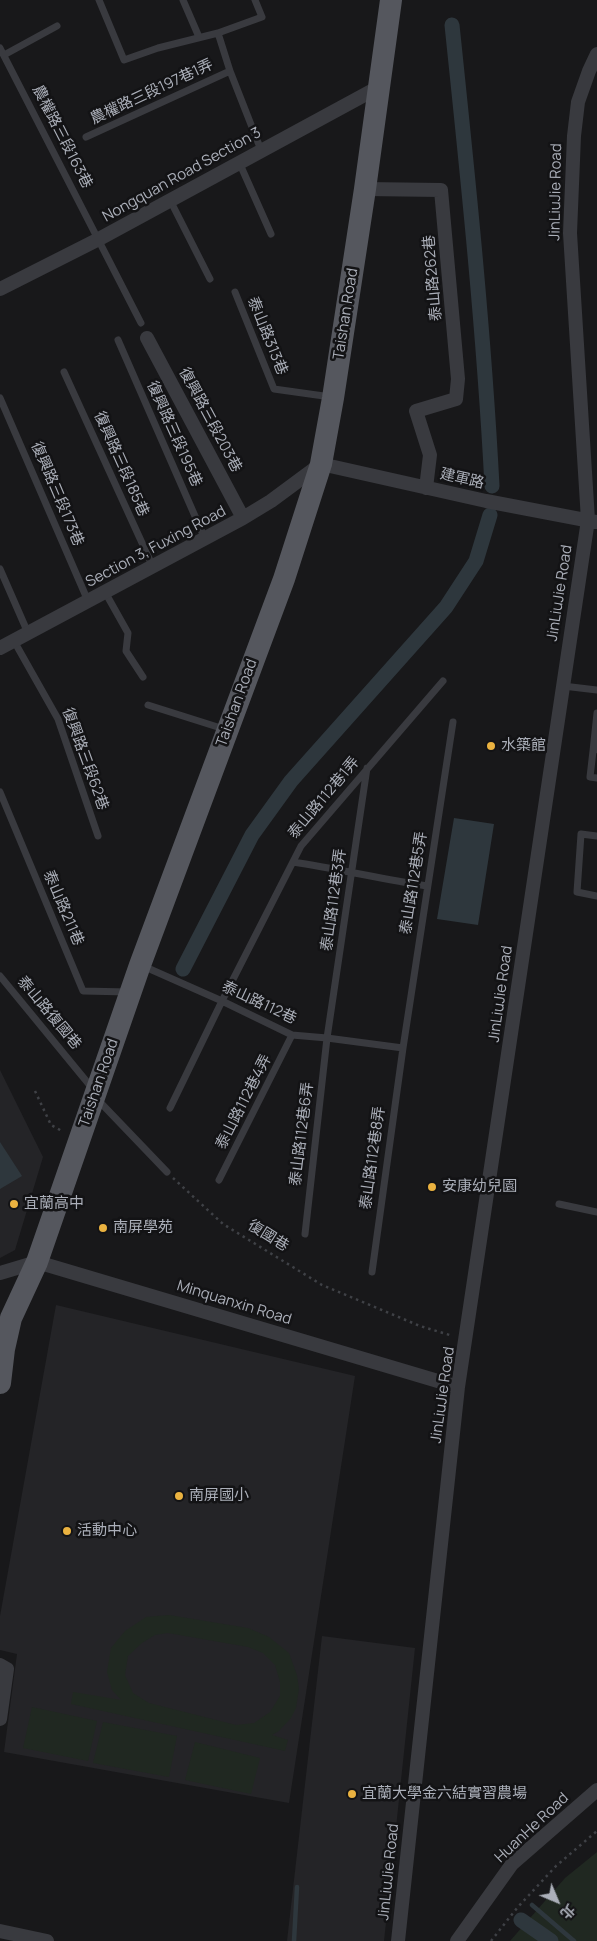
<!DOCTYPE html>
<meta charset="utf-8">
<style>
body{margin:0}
#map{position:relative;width:597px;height:1941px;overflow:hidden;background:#18181a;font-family:Manrope,"Noto Sans TC",sans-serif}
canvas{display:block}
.north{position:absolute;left:532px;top:1876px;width:50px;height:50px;-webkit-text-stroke:4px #131315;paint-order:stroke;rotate:135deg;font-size:14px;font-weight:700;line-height:20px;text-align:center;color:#abafb9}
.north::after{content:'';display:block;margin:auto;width:18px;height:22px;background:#abafb9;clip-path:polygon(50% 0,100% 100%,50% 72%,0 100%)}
</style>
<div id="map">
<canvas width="597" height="1941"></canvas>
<div class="north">北</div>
</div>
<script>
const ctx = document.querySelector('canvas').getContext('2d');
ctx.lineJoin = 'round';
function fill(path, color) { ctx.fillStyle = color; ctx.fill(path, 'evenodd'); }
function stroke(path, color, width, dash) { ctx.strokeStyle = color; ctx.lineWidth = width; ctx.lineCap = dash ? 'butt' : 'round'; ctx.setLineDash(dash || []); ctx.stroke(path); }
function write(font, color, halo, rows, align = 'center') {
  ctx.font = font + ' Manrope,"Noto Sans TC",sans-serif'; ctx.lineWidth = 5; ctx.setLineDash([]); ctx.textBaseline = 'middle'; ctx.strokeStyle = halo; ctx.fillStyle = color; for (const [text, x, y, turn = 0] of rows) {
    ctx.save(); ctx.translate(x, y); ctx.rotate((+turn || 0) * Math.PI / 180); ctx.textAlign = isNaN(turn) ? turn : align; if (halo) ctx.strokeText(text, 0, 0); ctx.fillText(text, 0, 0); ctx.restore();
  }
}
const built = new Path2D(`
 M0,1070L43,1157L15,1250L0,1258Z
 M56,1305L355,1376L289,1803L4,1752L17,1654L0,1650V1616Z
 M322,1636L415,1648L384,1941H287Z`);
const green = new Path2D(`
 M169,1615L248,1628L269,1637L289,1653L297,1675L299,1689L296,1708L291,1718L279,1731L272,1735L288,1740L285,1751L71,1704L73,1692L121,1700L112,1690L107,1672L111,1648L125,1631L146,1617ZM168,1633L248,1647L263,1653L275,1665L280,1682V1696L270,1712L254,1723L236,1725L149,1703L133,1693L125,1675L128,1656L142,1643L155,1635Z
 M32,1707L97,1721L88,1761L23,1748Z
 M103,1722L177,1736L169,1777L93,1763Z
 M195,1742L260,1758L251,1794L185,1780Z
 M597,1852V1941H510L565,1878Z`);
const water = new Path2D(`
 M454,818L494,824L478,925L437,919Z
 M0,1142L22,1176L0,1189Z`);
const stream = new Path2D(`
 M532,1905L574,1941
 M294,1941L297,1887`);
const canal = new Path2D(`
 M452,25C468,178 484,332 492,486
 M183,969L252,835L291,781L446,607L476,561L490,515
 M521,1920L551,1941`);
const path = new Path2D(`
 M35,1091L51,1125L62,1131
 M173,1178L223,1224L322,1285L420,1326L453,1336
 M491,1941L517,1908L556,1866L597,1831`);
const lane = new Path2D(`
 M99,0L124,60L158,48L218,33L230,71L261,150
 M183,0L199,37
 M218,33L262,17L255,0
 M0,48L141,323
 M4,55L57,26
 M86,137L230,71
 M239,162L271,234
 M170,200L210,279
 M235,292L274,389L331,397
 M118,340L205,539
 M64,372L153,567
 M0,398L88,601
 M0,569L28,633
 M105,592L128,633L126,651L143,677
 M14,641L58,719L98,836
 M563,686L597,690
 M148,705L224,729
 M597,713L593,751L597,749
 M593,751L590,777L597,778
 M0,792L83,991L128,992
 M597,836L581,834L577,892L597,896
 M293,862C338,869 382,879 427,886
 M143,966L222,1001L292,1035L327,1038L403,1048
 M0,976L92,1088
 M98,1100L167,1172
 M170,1108L222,1001L301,846L443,681
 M219,1180L292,1035
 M559,1204L597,1212
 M305,1234L327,1038L367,768
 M372,1272L403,1048L453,722`);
const street = new Path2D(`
 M365,189L441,190L458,379L456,399L416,411L430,455L426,488
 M0,289L99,239L379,87
 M147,338L243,518
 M0,648L243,518L271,501L321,464L486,501L596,522
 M0,1273L37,1262L458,1387
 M0,1665L7,1669L0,1719
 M0,1931L47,1941
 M398,1941L458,1387L588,520L570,233L574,136L578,102L589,71L597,54
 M457,1941L512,1864L597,1790`);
const primary = new Path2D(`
 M0,1383L4,1349L11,1318L37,1262L140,965L284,579L321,464L333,398L365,189L391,0`);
const markers = [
 [491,746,5,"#eab240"],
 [432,1187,5,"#eab240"],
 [14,1204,5,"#eab240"],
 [103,1228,5,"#eab240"],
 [179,1496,5,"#eab240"],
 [67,1531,5,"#eab240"],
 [352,1794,5,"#eab240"]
];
const streetNames = [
 ["農權路三段197巷1弄",152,92,-25],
 ["農權路三段163巷",62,137,63],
 ["Nongquan Road Section 3",182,175,-29],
 ["JinLiuJie Road",556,192,-89],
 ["泰山路262巷",433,278,-95],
 ["Taishan Road",346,314,-81],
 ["泰山路313巷",267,336,68],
 ["復興路三段203巷",210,420,62],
 ["復興路三段195巷",174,434,66],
 ["復興路三段185巷",121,464,66],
 ["建軍路",462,479,13],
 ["復興路三段173巷",57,494,67],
 ["Section 3, Fuxing Road",156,547,-28],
 ["JinLiuJie Road",560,593,-81],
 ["Taishan Road",237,703,-70],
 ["復興路三段62巷",85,759,70],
 ["泰山路112巷1弄",324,798,-50],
 ["泰山路112巷5弄",414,883,-81],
 ["泰山路112巷3弄",334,900,-82],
 ["泰山路211巷",63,908,67],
 ["JinLiuJie Road",501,994,-82],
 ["泰山路112巷",259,1003,25],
 ["泰山路復國巷",49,1013,50],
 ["Taishan Road",99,1083,-71],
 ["泰山路112巷4弄",244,1102,-63],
 ["泰山路112巷6弄",302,1134,-83],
 ["泰山路112巷8弄",373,1158,-82],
 ["復國巷",268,1236,32],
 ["Minquanxin Road",234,1303,17],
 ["JinLiuJie Road",443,1395,-82],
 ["HuanHe Road",532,1828,-43],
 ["JinLiuJie Road",389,1872,-84]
];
const poiNames = [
 ["水築館",501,746],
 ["安康幼兒園",442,1187],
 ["宜蘭高中",24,1204],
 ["南屏學苑",113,1228],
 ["南屏國小",189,1496],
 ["活動中心",77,1531],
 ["宜蘭大學金六結實習農場",362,1794]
];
fill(built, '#242427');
fill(green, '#202821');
fill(water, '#2e373d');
stroke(stream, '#2e373d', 4.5);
stroke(canal, '#2e373d', 15);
stroke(path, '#3f4146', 2.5, [2.5, 4]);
stroke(lane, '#393a3f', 7);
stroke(street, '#393a3f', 14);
stroke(primary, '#55575e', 22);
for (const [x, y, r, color] of markers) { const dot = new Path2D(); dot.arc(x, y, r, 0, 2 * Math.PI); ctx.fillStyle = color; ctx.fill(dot); stroke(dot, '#131315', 2); }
write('15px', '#abafb9', '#131315', streetNames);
write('15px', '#abafb9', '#131315', poiNames, 'left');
</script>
